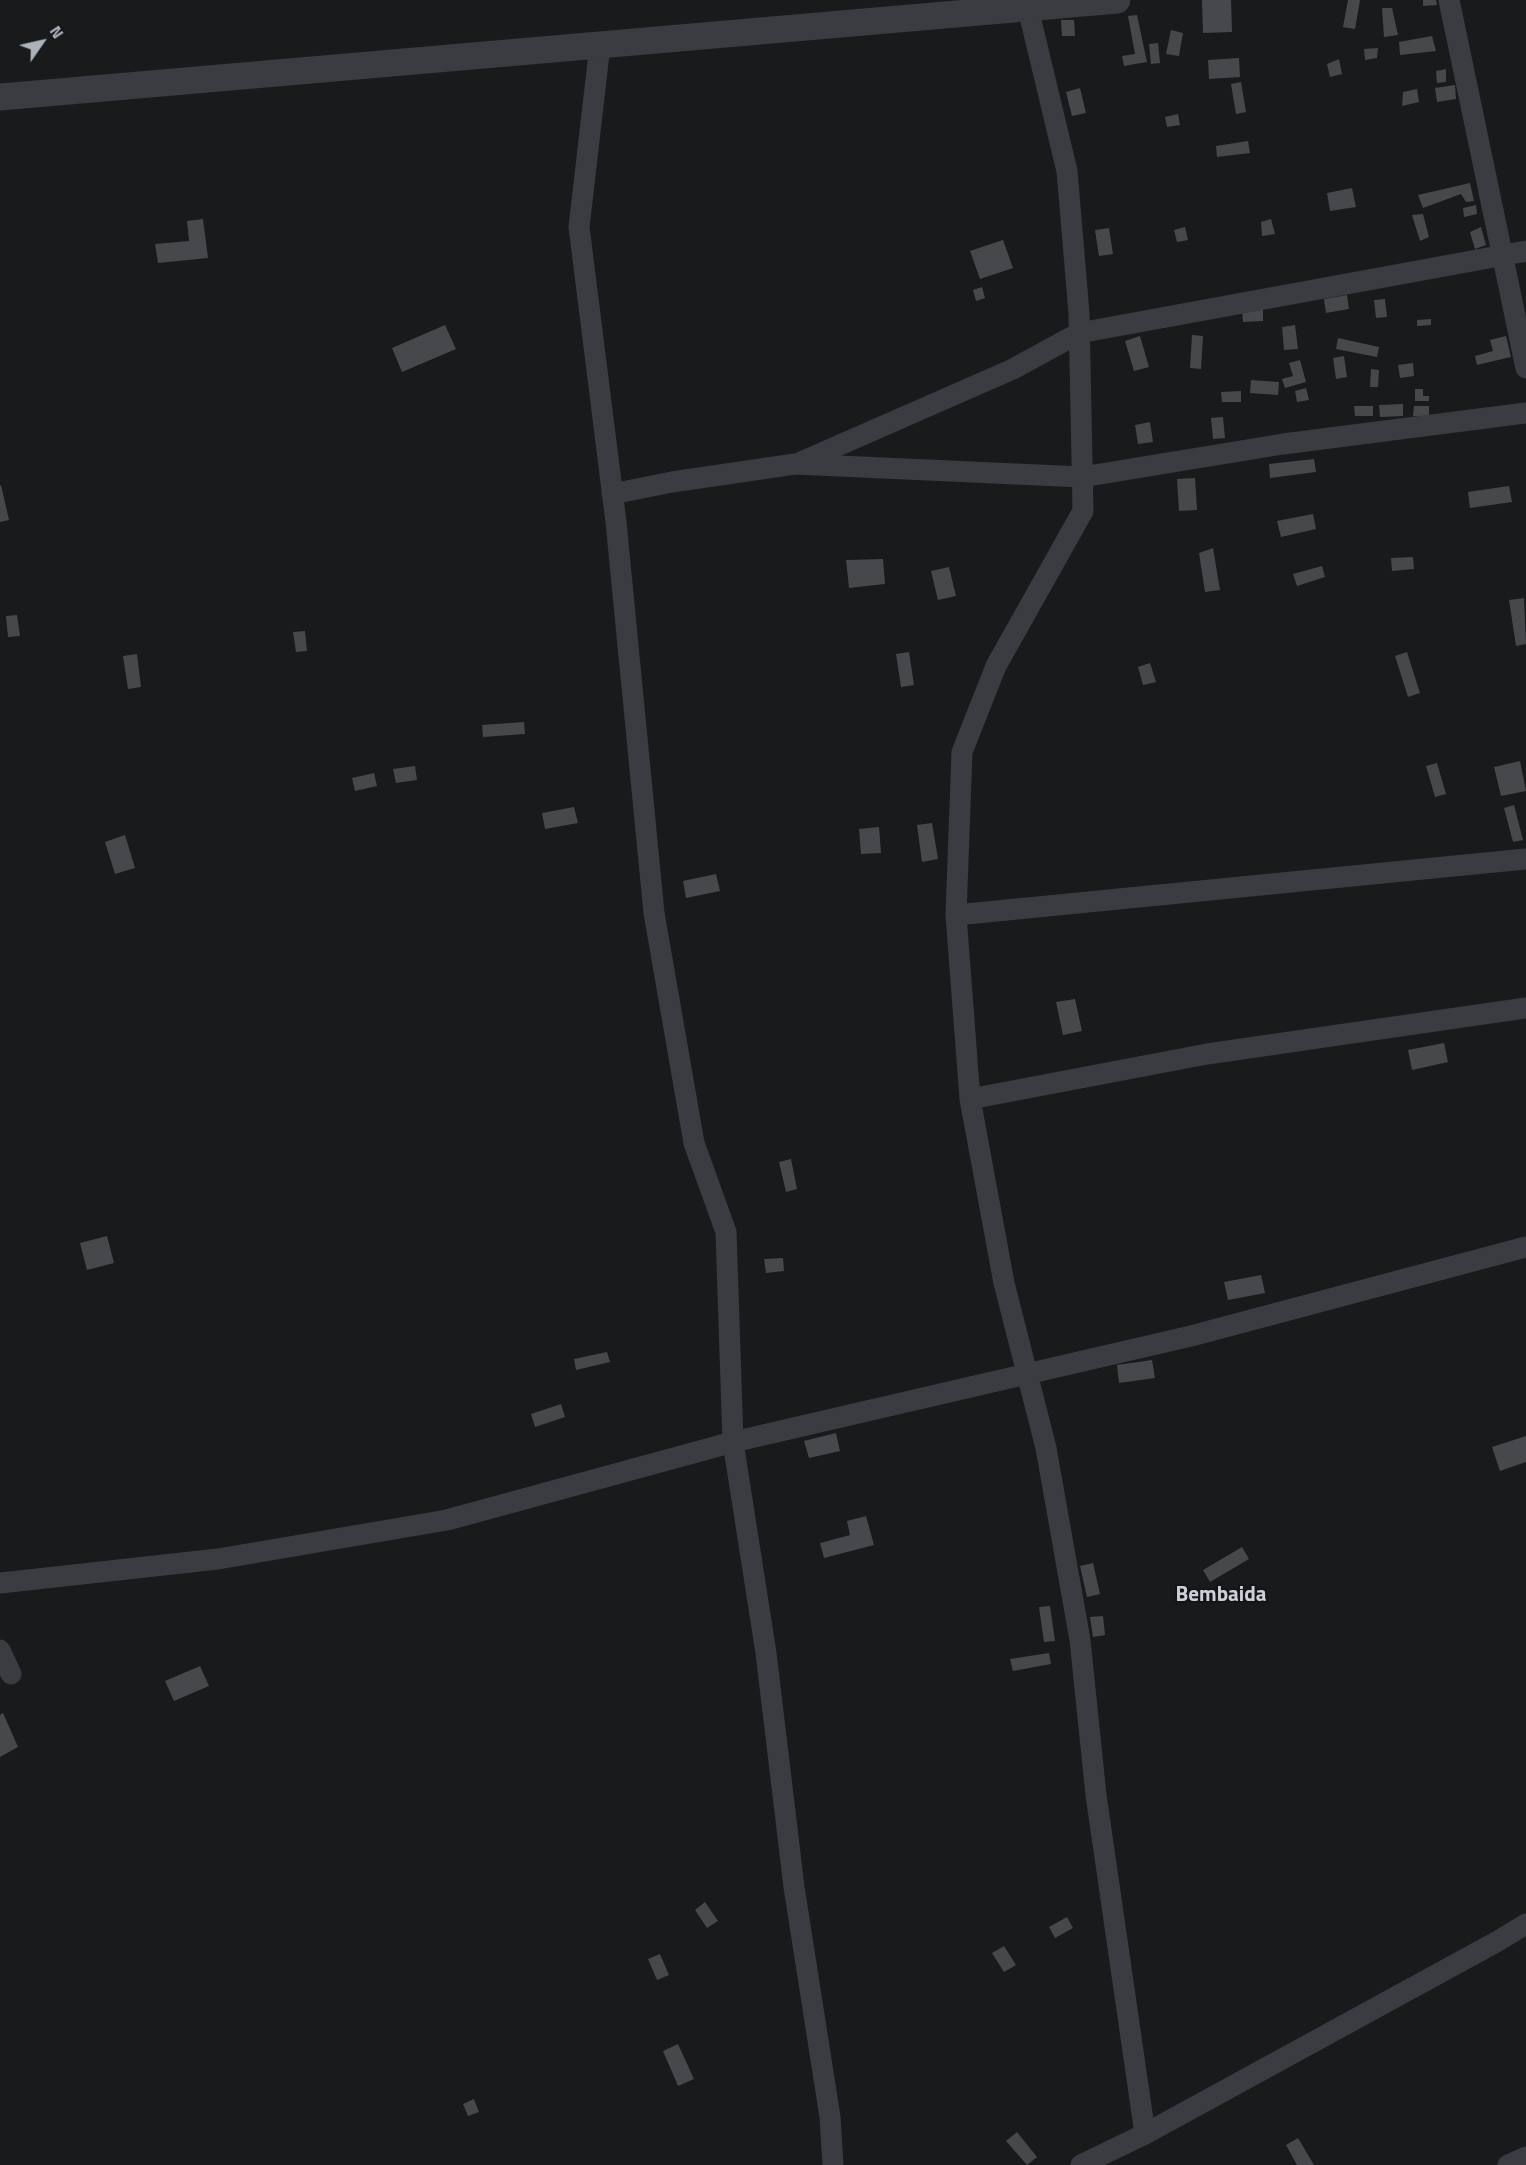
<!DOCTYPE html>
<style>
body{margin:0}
#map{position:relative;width:1526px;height:2165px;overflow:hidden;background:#191a1c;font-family:"Titillium Web",sans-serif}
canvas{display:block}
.north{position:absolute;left:12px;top:12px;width:60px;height:60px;-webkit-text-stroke:4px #141517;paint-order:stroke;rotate:56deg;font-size:16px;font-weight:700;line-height:24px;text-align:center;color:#acb3bb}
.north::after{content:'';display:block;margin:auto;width:21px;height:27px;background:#acb3bb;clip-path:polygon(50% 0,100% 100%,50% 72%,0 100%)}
</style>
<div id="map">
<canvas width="1526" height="2165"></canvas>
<div class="north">N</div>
</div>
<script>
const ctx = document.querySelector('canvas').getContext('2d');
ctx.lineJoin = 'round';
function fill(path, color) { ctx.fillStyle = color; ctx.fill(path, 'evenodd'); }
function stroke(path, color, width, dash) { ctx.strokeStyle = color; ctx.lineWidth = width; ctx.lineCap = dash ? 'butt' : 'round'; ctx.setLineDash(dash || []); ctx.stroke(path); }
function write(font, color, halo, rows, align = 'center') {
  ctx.font = font + ' "Titillium Web",sans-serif'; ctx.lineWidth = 4.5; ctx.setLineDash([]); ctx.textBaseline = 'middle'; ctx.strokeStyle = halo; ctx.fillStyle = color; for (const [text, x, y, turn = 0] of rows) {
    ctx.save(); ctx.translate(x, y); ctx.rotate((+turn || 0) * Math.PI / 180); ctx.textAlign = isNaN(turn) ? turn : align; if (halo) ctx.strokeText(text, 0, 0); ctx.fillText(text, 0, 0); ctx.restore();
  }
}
const building = new Path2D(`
 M1202,0H1231L1232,32L1203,33Z
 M1348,0H1360L1355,29L1343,27Z
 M1423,0H1436L1437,5L1423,6Z
 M1382,8H1392L1398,35L1384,37Z
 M1137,15L1147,62L1124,66L1122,56L1135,54L1128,16Z
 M1061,20H1074L1075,36H1062Z
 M1171,30L1183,33L1179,56L1166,54Z
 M1432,36L1436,51L1400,55L1399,42Z
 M1158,43L1160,63L1151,64L1149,44Z
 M1378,48L1377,58L1365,60L1364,49Z
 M1239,58L1240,77L1209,79L1208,60Z
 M1339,59L1342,74L1330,77L1327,64Z
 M1446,69V82L1437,83L1436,71Z
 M1241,82L1246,112L1236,114L1231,84Z
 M1455,85L1456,99L1437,102L1435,88Z
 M1080,88L1086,113L1072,116L1066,92Z
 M1417,89L1419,102L1402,106L1403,92Z
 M1178,114L1180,125L1167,127L1165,117Z
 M1248,141L1250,153L1217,157L1216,146Z
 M1470,183L1474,201L1466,202L1461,194L1423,208L1418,195Z
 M1352,188L1356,207L1330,211L1327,193Z
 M1476,205L1477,214L1464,217L1463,208Z
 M1423,214L1429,237L1420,241L1412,215Z
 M203,219L208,258L158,263L155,244L189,241L187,221Z
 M1271,219L1275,234L1262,236L1261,222Z
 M1185,227L1188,240L1177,242L1174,230Z
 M1481,227L1486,245L1475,249L1470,232Z
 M1109,228L1113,254L1099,256L1095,230Z
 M1003,240L1013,268L980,279L970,251Z
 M982,287L985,298L976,301L973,290Z
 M1347,295L1349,309L1326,313L1324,299Z
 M1385,299L1387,317L1376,318L1374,300Z
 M1263,310V321L1243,322L1242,311Z
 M1431,319V325L1417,326V320Z
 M445,325L456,349L402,372L392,348Z
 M1295,325L1298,349L1284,350L1282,327Z
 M1192,335L1203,336L1201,369L1190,368Z
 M1140,336L1149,367L1134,371L1125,341Z
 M1506,336L1511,357L1477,365L1475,356L1493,351L1490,340Z
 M1338,338L1379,347L1377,357L1336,349Z
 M1344,356L1347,377L1336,379L1333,358Z
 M1300,360L1306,382L1285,388L1282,379L1293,376L1289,363Z
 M1413,363L1414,376L1400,378L1398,365Z
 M1371,369L1379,370L1378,387H1370Z
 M1251,380L1279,382L1278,395L1250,393Z
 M1306,388L1309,400L1297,402L1295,391Z
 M1415,389H1423V396H1429V401H1415Z
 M1241,391V402H1222L1221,392Z
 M1403,404V416L1380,417L1379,405Z
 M1354,406H1373V416H1355Z
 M1414,406H1429V416H1413Z
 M1223,417L1225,438L1213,439L1211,418Z
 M1150,422L1153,442L1138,444L1135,425Z
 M1314,459L1316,472L1270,478L1269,464Z
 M1195,478L1197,510L1179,511L1177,479Z
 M1,485L9,520L0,522V486Z
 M1509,486L1512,502L1470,508L1468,492Z
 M1313,514L1316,529L1281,537L1277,521Z
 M1213,548L1220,590L1205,592L1199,553Z
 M1413,557L1414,569L1392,571L1391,558Z
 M883,559L885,584L849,588L846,560Z
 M1322,566L1325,577L1297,586L1293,574Z
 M949,567L956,596L938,600L931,571Z
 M1524,598L1526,644L1516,646L1509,600Z
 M17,615L20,636L8,637L6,616Z
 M305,631L307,651L296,652L293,632Z
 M909,652L914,685L901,687L896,654Z
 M1407,652L1420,693L1408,697L1395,656Z
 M137,654L141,687L128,689L123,656Z
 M1150,663L1156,682L1143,685L1138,667Z
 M524,722L525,734L483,737L482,725Z
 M1520,761L1526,791L1501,796L1494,767Z
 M1437,763L1446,794L1435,797L1426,766Z
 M415,766L417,780L396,783L393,769Z
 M374,773L377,786L355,791L352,778Z
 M1514,805L1523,840L1513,842L1504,808Z
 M574,807L578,823L545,829L542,813Z
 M932,823L938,859L922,862L917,825Z
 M879,827L881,853L861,854L859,829Z
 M125,835L135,868L115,874L105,842Z
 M716,874L720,891L686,898L683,881Z
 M1075,999L1082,1031L1063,1035L1056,1002Z
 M1444,1043L1448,1062L1412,1070L1408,1050Z
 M791,1159L797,1189L786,1192L779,1162Z
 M107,1236L114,1263L87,1270L80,1243Z
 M783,1258L784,1271L766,1273L764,1259Z
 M1261,1275L1265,1293L1228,1300L1224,1282Z
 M607,1352L610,1362L576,1370L574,1359Z
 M1152,1360L1155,1378L1119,1383L1117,1365Z
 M561,1404L565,1417L535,1427L531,1414Z
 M836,1433L840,1451L809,1458L804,1441Z
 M1526,1436V1462L1500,1471L1492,1447Z
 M866,1516L874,1545L824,1558L820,1543L850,1535L847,1521Z
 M1242,1547L1249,1559L1210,1582L1203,1570Z
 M1093,1563L1100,1594L1087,1597L1080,1566Z
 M1050,1606L1055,1641L1044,1642L1039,1607Z
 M1103,1616L1105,1635L1093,1637L1090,1617Z
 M1049,1653L1051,1664L1013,1671L1010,1659Z
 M200,1666L209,1686L174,1701L165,1681Z
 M3,1713L18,1747L0,1757V1715Z
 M705,1902L718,1921L707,1928L695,1910Z
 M1067,1917L1073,1928L1055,1938L1049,1927Z
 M1004,1946L1016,1965L1004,1972L992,1953Z
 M660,1954L669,1975L657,1980L648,1959Z
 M678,2044L694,2079L678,2086L663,2051Z
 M474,2099L479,2112L468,2116L463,2104Z
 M1017,2132L1037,2157L1027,2165L1006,2141Z
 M1298,2138L1314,2165H1297L1286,2145Z`);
const minor = new Path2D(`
 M1026,0L1067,171L1079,313L1083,511L996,666L962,752L956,915L970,1099L1004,1283L1046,1448L1080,1640L1096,1795L1145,2134
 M1449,0L1526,368
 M600,45L579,227L616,522L654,913L694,1143L726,1232L733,1442L766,1653L794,1887L830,2117L833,2165
 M801,462L1013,369L1079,333L1526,251
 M612,494L672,482L795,464L1082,477L1283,444L1526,413
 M956,915L1526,859
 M970,1099L1207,1054L1526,1008
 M0,1583L218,1559L447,1520L733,1442L1191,1336L1526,1247
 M0,1650L11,1674
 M1081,2165L1145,2134L1498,1941L1526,1924
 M1508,2165L1526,2157`);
const tertiary = new Path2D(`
 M0,97L1117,0`);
const quarterNames = [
 ["Bembaida",1221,1596]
];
fill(building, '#46484c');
stroke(minor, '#3a3c41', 21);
stroke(tertiary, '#3a3c41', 27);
write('bold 21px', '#cdd1d7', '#141517', quarterNames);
</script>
